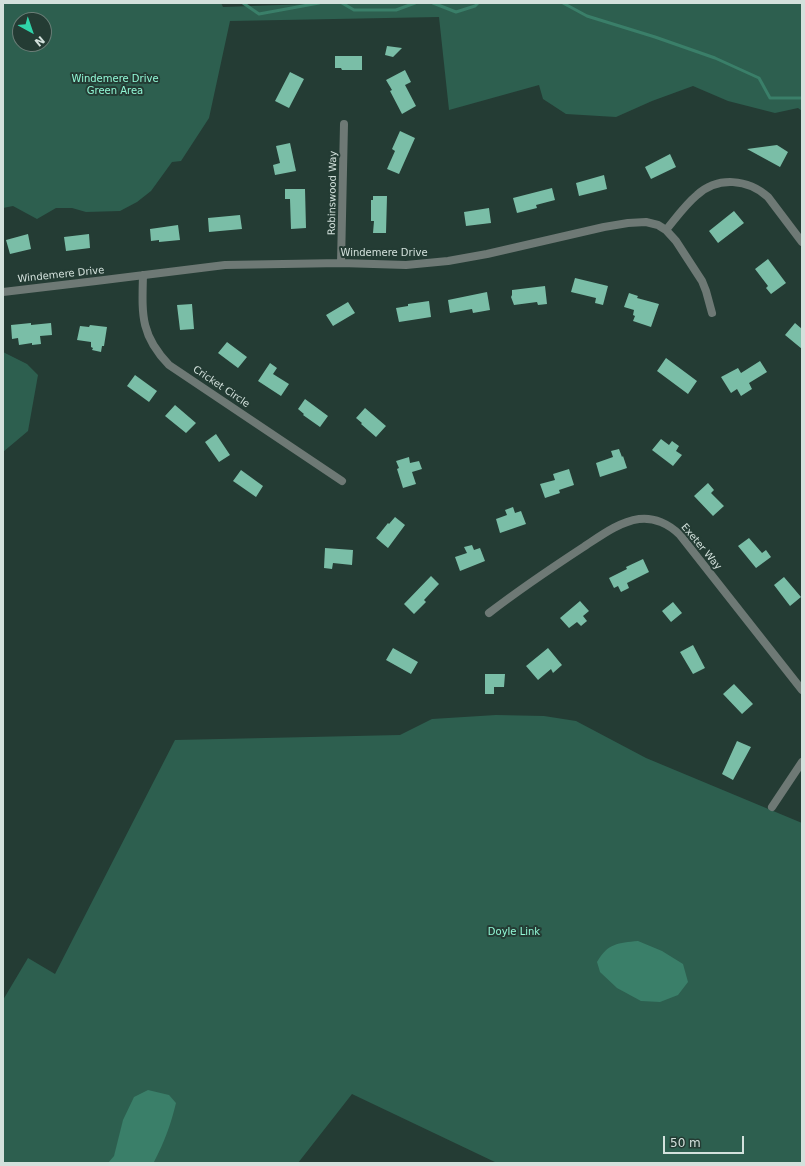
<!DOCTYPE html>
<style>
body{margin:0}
#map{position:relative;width:805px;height:1166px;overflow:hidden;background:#243c34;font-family:"DejaVu Sans",sans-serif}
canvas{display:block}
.frame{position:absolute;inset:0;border:4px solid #d3e1dc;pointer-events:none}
.north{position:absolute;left:12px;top:12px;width:40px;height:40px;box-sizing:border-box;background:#243c34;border:1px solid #6a7e77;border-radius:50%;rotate:140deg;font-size:11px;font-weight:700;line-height:16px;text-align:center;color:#d3e1dc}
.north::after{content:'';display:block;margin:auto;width:14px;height:18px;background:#30d4aa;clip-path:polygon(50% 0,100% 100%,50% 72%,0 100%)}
.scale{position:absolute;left:663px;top:1136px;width:81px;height:18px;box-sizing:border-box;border:2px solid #d3e1dc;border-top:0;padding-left:5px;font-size:12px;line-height:14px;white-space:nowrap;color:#d3e1dc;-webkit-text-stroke:3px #243c34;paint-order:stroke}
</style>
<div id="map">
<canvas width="805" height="1166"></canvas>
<div class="frame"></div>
<div class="north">N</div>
<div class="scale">50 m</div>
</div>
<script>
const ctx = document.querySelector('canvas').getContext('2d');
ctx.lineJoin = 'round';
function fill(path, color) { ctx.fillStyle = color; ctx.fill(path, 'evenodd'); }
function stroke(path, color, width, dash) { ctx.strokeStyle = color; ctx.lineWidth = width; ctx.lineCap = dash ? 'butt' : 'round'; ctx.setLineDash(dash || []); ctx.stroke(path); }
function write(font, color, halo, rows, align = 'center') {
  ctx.font = font + ' "DejaVu Sans",sans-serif'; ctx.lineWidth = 4; ctx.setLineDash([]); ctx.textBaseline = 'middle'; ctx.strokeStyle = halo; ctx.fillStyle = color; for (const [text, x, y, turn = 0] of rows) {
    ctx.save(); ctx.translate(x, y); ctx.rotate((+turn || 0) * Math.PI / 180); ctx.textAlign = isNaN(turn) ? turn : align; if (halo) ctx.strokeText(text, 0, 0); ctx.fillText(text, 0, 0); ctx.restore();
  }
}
const green = new Path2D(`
 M3,3H221L223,7L336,3H802V111L798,108L775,113L728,101L693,86L652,101L616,117L566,114L543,99L539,85L449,110L439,17L230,21L209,118L181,161L172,162L151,191L137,202L120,211L86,212L72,208H56L37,219L13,206L3,208ZM20,20H44V44H20Z
 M3,352L27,364L38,375L28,431L3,452Z
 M496,715L544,716L576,721L646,758L802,823V1163H497L352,1094L298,1163H3V1000L28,958L55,974L175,740L400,735L432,719Z`);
const water = new Path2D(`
 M638,941L662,951L683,964L688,982L678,995L660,1002L641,1001L617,988L600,972L597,962C608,943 618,943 638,941Z
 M148,1090L169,1095L176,1103C171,1124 164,1143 154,1162L108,1163L114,1156L123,1120L134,1097Z`);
const stream = new Path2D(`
 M243,3L259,14L319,3
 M342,3L354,10H396L415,3
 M433,3L456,12L475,6L478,3
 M563,3L587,16L655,37L715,58L759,78L770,98H802`);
const building = new Path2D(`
 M387,46L402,48L393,57L385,55Z
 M335,56H362V70H342L341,68H335Z
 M405,70L411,82L405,85L416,106L402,114L390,91L392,90L386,80Z
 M290,72L304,79L289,108L275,101Z
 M400,131L415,138L399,174L387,169L395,151L392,149Z
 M290,143L296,171L275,175L273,165L280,163L276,146Z
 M777,145L788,152L780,167L747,149Z
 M670,154L676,167L651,179L645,167Z
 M604,175L607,189L579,196L576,183Z
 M552,188L555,200L536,205L537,208L517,213L513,198Z
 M285,189H305L306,228L291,229L290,199H285Z
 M373,196H387L386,233H373L374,221H371V200H373Z
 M489,208L491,223L466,226L464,212Z
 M734,211L744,223L718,243L709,231Z
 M240,215L242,229L209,232L208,218Z
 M178,225L180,240L159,242V240L151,241L150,229Z
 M28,234L31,249L10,254L6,240Z
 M89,234L90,248L66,251L64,237Z
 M768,259L786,283L771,294L766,288L768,286L755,269Z
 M575,278L608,286L603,305L595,303L596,298L571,292Z
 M545,286L547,304L538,305L537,302L514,305L511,297L512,295V290Z
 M487,292L490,310L473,313L472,309L450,313L448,300Z
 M629,293L638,296L637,298L659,304L651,327L633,321L635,316L633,315L634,310L624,307Z
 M429,301L431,317L399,322L396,308L408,306V304Z
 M348,302L355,313L333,326L326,315Z
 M192,304L194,329L180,330L177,305Z
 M31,323V325L51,323L52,335L40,336L41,344L32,345V343L19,345L18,338L12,339L11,325Z
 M795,323L802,329V349L785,335Z
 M90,325L107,327L104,346H102L101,352L92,350L93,348L91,347V342L77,340L80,326L89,327Z
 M227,342L247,357L238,368L218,353Z
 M666,358L697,381L688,394L657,371Z
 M760,361L767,372L749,383L752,389L741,396L737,389L731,393L721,377L738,368L741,373Z
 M270,363L277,368L273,374L289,384L281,396L258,381Z
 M135,375L157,391L149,402L127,386Z
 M305,399L328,416L320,427L303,415L304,414L298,409Z
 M175,405L196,423L186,433L165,416Z
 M365,408L386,426L376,437L361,424L362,423L356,418Z
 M216,434L230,455L219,462L205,442Z
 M661,439L669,445L672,441L679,446L676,451L682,455L673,466L652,450Z
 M619,449L622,457L623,456L627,468L600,477L596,463L613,457L611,451Z
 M409,457L410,463L419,461L422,469L412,472L416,484L403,488L397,469L399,468L396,461Z
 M569,469L574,485L559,490L560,493L545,498L540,484L555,480L553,474Z
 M241,470L263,486L256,497L233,481Z
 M708,483L714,490L711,493L724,506L713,516L694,496Z
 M513,507L515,513L521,511L526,524L500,533L496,519L507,515L505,510Z
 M395,517L405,525L388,548L376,538L388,523L389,524Z
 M749,538L762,553L766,550L771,557L756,568L738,546Z
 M472,545L474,550L480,548L485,561L460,571L455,557L467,553L464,547Z
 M325,548L353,550L352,565L333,563L332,569L324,568Z
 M643,559L649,572L627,583L629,588L621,592L618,586L614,588L609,578L627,569L626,567Z
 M431,576L439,584L424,600L426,602L414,614L404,604Z
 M784,577L801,597L790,606L774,585Z
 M580,601L589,611L583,616L587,621L581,626L577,622L569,628L560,618Z
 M673,602L682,613L671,622L662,611Z
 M693,645L705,668L693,674L680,652Z
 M393,648L418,662L411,674L386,660Z
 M548,648L562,665L553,673L551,669L538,680L526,666Z
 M485,674H505L504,687H494V694H485Z
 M734,684L753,704L742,714L723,694Z
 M737,741L751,747L733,780L722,774Z`);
const minor = new Path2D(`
 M666,230C676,218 685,205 697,195C718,176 748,179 768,197L802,242
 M341,263L344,124
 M143,275C142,314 140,335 169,365L342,481
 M3,292L96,281L225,265L341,263L406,265L448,261L487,254L604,227L628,223L646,222L658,225L666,230L676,241L702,281L706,291L712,313
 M489,613C519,590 550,569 582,548C599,537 618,522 639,519C654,517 669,524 680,535L802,690
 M772,807L802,762`);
const parkNames = [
 ["Windemere Drive",115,79],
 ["Green Area",115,91],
 ["Doyle Link",514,932]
];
const streetNames = [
 ["Robinswood Way",333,193,-89],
 ["Windemere Drive",384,253],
 ["Windemere Drive",61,275,-6],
 ["Cricket Circle",221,387,34],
 ["Exeter Way",701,547,50]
];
fill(green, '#2d5f4f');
fill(water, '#3a7f69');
stroke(stream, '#3a7f69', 3);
fill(building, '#7abea7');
stroke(minor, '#6e7975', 8);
write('10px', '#92f8d6', '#243c34', parkNames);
write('10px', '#d3e1dc', '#243c34', streetNames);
</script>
